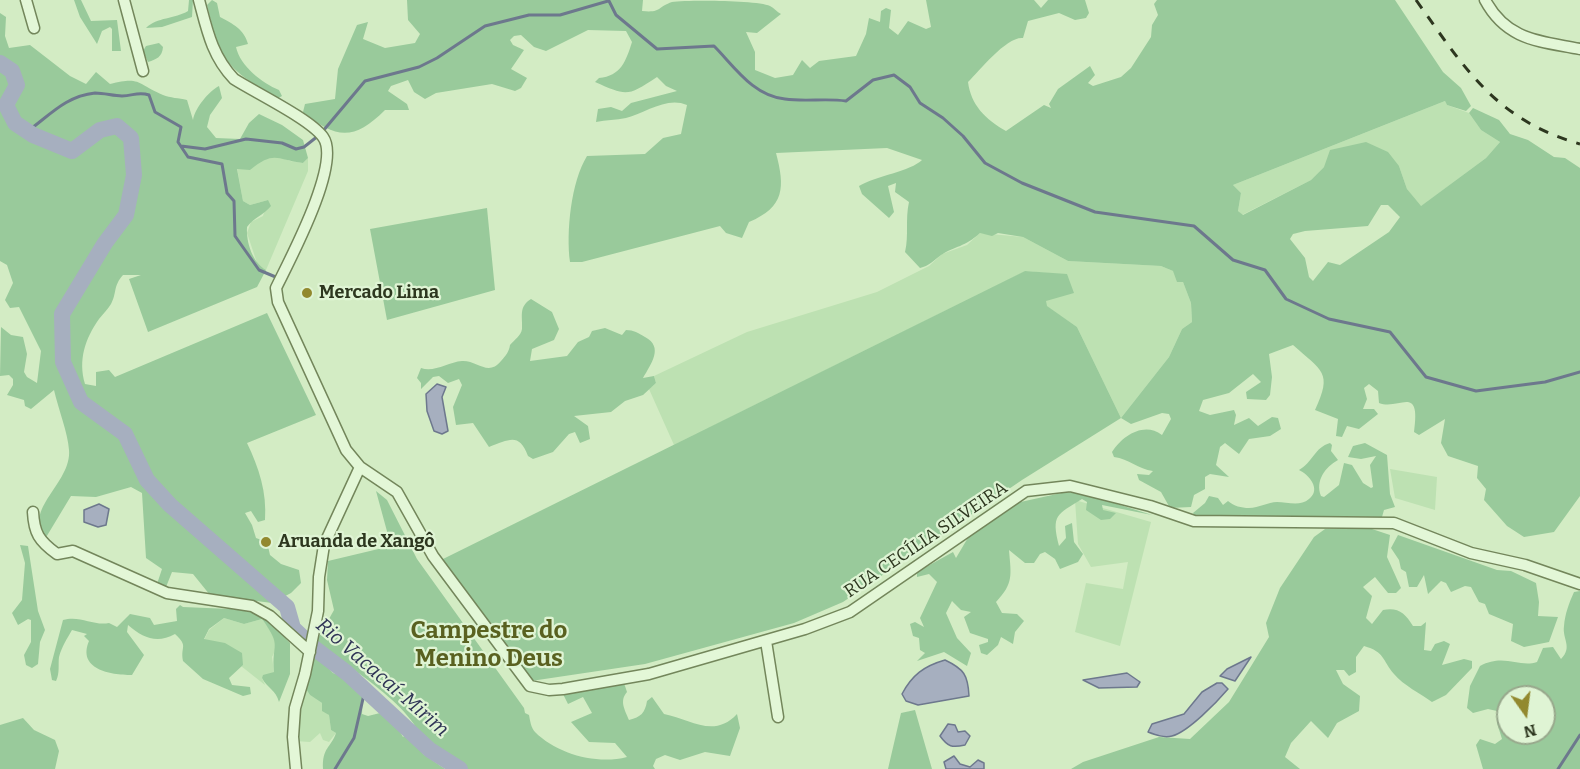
<!DOCTYPE html>
<meta charset="utf-8">
<style>
body{margin:0}
#map{position:relative;width:1580px;height:769px;overflow:hidden;background:#d3ecc4;font-family:Bitter,serif}
canvas{display:block}
.north{position:absolute;left:1496px;top:685px;width:60px;height:60px;box-sizing:border-box;background:#dff4d4;border:2px solid #98a88c;border-radius:50%;rotate:166deg;font-size:16px;font-weight:700;line-height:24px;text-align:center;color:#2d371f}
.north::after{content:'';display:block;margin:auto;width:21px;height:27px;background:#92892e;clip-path:polygon(50% 0,100% 100%,50% 72%,0 100%)}
</style>
<div id="map">
<canvas width="1580" height="769"></canvas>
<div class="north">N</div>
</div>
<script>
const ctx = document.querySelector('canvas').getContext('2d');
ctx.lineJoin = 'round';
function fill(path, color) { ctx.fillStyle = color; ctx.fill(path, 'evenodd'); }
function stroke(path, color, width, dash) { ctx.strokeStyle = color; ctx.lineWidth = width; ctx.lineCap = dash ? 'butt' : 'round'; ctx.setLineDash(dash || []); ctx.stroke(path); }
function write(font, color, halo, rows, align = 'center') {
  ctx.font = font + ' Bitter,serif'; ctx.lineWidth = 4.5; ctx.setLineDash([]); ctx.textBaseline = 'middle'; ctx.strokeStyle = halo; ctx.fillStyle = color; for (const [text, x, y, turn = 0] of rows) {
    ctx.save(); ctx.translate(x, y); ctx.rotate((+turn || 0) * Math.PI / 180); ctx.textAlign = isNaN(turn) ? turn : align; if (halo) ctx.strokeText(text, 0, 0); ctx.fillText(text, 0, 0); ctx.restore();
  }
}
const farmland = new Path2D(`
 M1445,101L1447,105L1469,113L1481,130L1500,142L1486,158L1420,207L1407,189L1399,166L1324,167L1311,180L1242,215L1238,211L1241,193L1233,185Z
 M278,156L290,161L303,163L308,158V171L266,270L258,266L247,233L251,222L263,216L268,200L250,205L243,201L237,168L250,169L266,157Z
 M980,233L1023,237L1068,261L1161,266L1173,271L1183,282L1191,303L1192,322L1182,329L1169,357L1121,418L1077,327L1046,306V301L1067,275L1026,271L674,445L649,389L656,383L654,376L747,332L877,292L929,266L942,254L967,245Z
 M1390,469L1437,477L1435,510L1395,498Z
 M1075,500L1151,522L1120,646L1075,632L1086,583L1123,589L1128,562L1091,567L1078,544Z
 M224,618L244,624L262,619L274,635L277,647L272,657L274,672L262,678L265,685L241,666L243,665L204,640L209,630Z
 M304,686L310,695L322,703L329,715L331,730L336,733L329,742L323,740L320,733L310,742L295,741Z`);
const green = new Path2D(`
 M74,0H81L91,21L117,20L121,51H112V29L110,27L102,31L97,44L80,17Z
 M189,0H193L192,17L162,27L146,28C157,17 175,19 188,11Z
 M212,0L217,3L220,17C233,24 244,29 248,44L236,47C240,66 262,83 279,90L282,96L277,99C227,67 221,64 207,5Z
 M407,0H643L642,11C662,13 657,7 672,2C686,0 757,0 770,6C774,8 777,12 781,14L757,33L746,32L755,52V70L775,78L793,75L802,60L810,68L819,61L856,56L866,34L869,18L880,22L881,11L886,8L891,10L889,28L898,35L908,21L926,29L931,27L926,0H1034L1041,8L1048,0H1085L1089,13L1086,18L1075,20L1059,13L1028,21L1023,38C1007,36 980,70 968,82C971,105 985,119 1006,131L1044,105L1051,108L1049,104L1058,89L1090,66L1095,75L1088,83L1093,86L1121,77L1131,68L1151,37L1152,25L1158,15L1154,4L1157,0H1395L1443,72L1461,88L1471,106L1466,111L1447,105L1445,101L1233,185L1241,193L1238,211L1243,215L1311,180L1324,167L1330,150L1366,142L1388,152L1399,166L1407,189L1421,206L1486,158L1500,142L1481,130L1469,113L1473,108L1499,120L1510,134L1528,140L1554,157L1565,158L1580,168V496L1554,532L1524,537L1507,526L1484,500L1486,489L1477,478L1478,466L1448,456L1441,443L1445,419L1419,435L1414,432C1421,383 1399,411 1379,403L1378,391L1369,384L1364,388L1367,399L1363,409H1374L1378,414L1359,429L1347,426L1342,437L1336,436L1338,419L1315,410C1333,372 1322,371 1293,345L1269,354L1272,377L1270,395L1266,400L1247,399L1246,392L1261,382L1253,374L1229,393L1203,400L1199,411L1210,415L1234,410L1236,415L1234,425L1249,418L1258,426L1272,417L1278,418L1281,429L1270,436L1249,439L1239,454L1225,443L1220,447L1216,465L1229,477L1210,474L1205,477V489L1194,495L1191,507L1170,508L1161,492L1139,480L1137,474L1149,475L1153,471C1138,469 1129,459 1114,457L1112,452C1122,436 1144,421 1162,435L1171,419L1169,414L1162,413L1131,424L1121,418L1022,480L843,602L794,623L645,664L531,681L439,561L1025,271L1067,274L1074,293L1046,301L1047,306L1077,327L1121,418L1169,357L1182,329L1192,322L1191,303L1183,282H1177L1173,271L1161,266L1068,261L1023,237L998,233L992,236L980,233C965,247 955,246 941,255C933,261 929,266 920,268L905,252C909,235 905,220 909,202L895,192L896,183L888,186L894,212L889,218L862,194L859,186C876,176 911,171 922,160L887,148L776,153C785,187 785,207 749,222L742,238L726,233L720,226L582,262H570C566,232 571,182 587,156L645,154L663,138L681,134L687,105C667,96 645,113 626,118C616,120 606,120 596,122L598,109L611,107L622,111L631,103L677,91L666,86L657,77C627,97 627,96 595,82L599,78C621,76 626,61 632,42L626,31L588,30L546,51L534,47L521,35L514,36L510,40L513,45L524,50L511,69L527,78L521,88L515,91L492,84L436,93L425,99L414,92L408,80L391,86L388,91L407,104L409,110H385C354,141 336,139 303,112L305,104L335,99L338,69L357,25L368,22L363,39L385,48L415,43L420,34L408,20ZM1381,205H1388L1400,217L1389,232L1340,265L1328,262L1313,281L1309,277L1305,258L1290,239L1293,234L1305,231L1368,226Z
 M0,13L6,17L5,36L9,48L30,45L70,76L86,84L96,72L110,84C141,76 137,84 163,95C170,98 179,98 187,100L193,120C195,108 209,91 219,86L222,98L210,115L207,127L216,138L240,139L249,123L259,114L282,125L303,140L308,158L303,163C276,160 275,150 250,170L237,169L243,201L250,205L268,200L271,206C264,215 253,218 247,227C246,243 253,263 266,270L257,287L148,332L129,279L141,275H123C113,286 117,293 111,304C108,309 103,314 99,319C85,339 78,360 85,384L96,386V372L109,370L115,377L267,313L316,415L247,443C259,468 267,492 265,520L258,522L251,511L245,513L252,525L256,538L267,542L270,555L281,564L299,570L301,583L291,593L272,603L210,595L193,574L172,572L166,587L157,584L162,569L146,558L142,493L131,487L96,497L71,496L45,539C22,509 72,483 69,450C68,433 58,408 54,390L31,409L25,406L24,400L7,395L13,385V379L9,375L0,376L1,327L11,335L23,337L27,354L24,372L27,377L37,383L41,351L19,307L10,308L5,300L13,283L7,265L0,261Z
 M159,43L163,47C162,57 157,59 148,62L143,51L146,46Z
 M487,208L495,290L387,320L370,229Z
 M531,299L552,312L559,329L554,340L532,349L530,361L567,356L578,342L589,337L592,331L605,328L622,335L626,330C634,330 638,333 645,337C664,347 651,364 643,378L654,376L656,383L643,395L625,401L611,412L574,416L588,426L590,439L580,443L575,432L569,434L553,452L533,459L528,456C519,432 509,440 489,447L473,423L456,425L453,407L462,385L459,379L448,383L439,376L433,377L421,389V383L417,378L421,368C434,373 448,362 462,361C477,360 488,377 501,361C506,355 509,352 510,345C514,340 521,336 522,329C523,317 518,307 531,299Z
 M1330,443L1332,445L1331,451L1338,460C1325,467 1315,481 1321,496L1324,497L1339,485L1344,463L1352,465L1363,483L1371,488L1373,487L1370,465L1376,456L1361,459L1348,457L1353,446L1365,443L1387,455L1390,494L1395,507L1384,510L1382,517L1194,515L1193,513L1205,503L1209,496L1218,498L1223,505L1228,501C1234,506 1241,508 1249,508C1259,508 1268,502 1277,502C1287,502 1300,507 1309,499C1322,489 1308,474 1299,470C1312,463 1315,447 1330,443Z
 M376,491L387,500L417,559L524,708L525,713L529,715C530,720 531,728 535,732C557,754 597,765 627,757L615,743L589,742L571,722L592,713L583,697L568,704L563,694L624,683L627,692C619,701 625,710 629,720C641,717 645,713 647,701L652,697L664,714C690,719 714,739 737,714L740,728L730,756L705,752L680,760L665,755L656,759L653,766L655,769H455L424,750C423,710 344,665 316,642L334,610L327,580L328,561L391,546Z
 M1066,492L1082,493L1152,515L1102,505L1103,510L1116,513L1110,519L1101,520L1086,510L1087,502L1082,499C1057,515 1051,514 1059,546L1066,538L1065,526L1072,523L1074,542L1083,554L1078,562L1060,569L1055,559L1045,552L1040,554L1034,563H1025L1009,550C1011,575 1014,583 996,602L1002,613L1017,614L1024,621L1015,632L1013,644L1001,637L998,645L987,655L981,653L979,645L988,642V639L970,633L964,617L971,612L961,610L952,601L946,613L957,638L971,653L967,666L944,652L917,661L925,653L920,650L919,638L913,636L910,624L915,622L924,627L920,618L937,582L929,574L917,577V572L953,552L956,558L969,536L1016,503Z
 M1369,528L1390,535L1387,557L1401,588L1396,593H1388L1375,577L1363,587L1372,596L1366,618L1372,624L1383,610C1398,607 1405,613 1413,626H1421L1426,622L1424,650L1431,651L1435,644L1444,641L1450,644L1442,665L1464,659L1472,661V668L1446,695L1432,702C1421,694 1403,685 1394,674C1382,660 1385,652 1364,646L1356,657V672L1349,676L1344,670H1336L1343,684L1360,696L1359,711L1337,723L1328,738L1311,721L1291,743L1285,757L1300,769H1071L1083,762L1159,737L1190,739L1229,702L1269,637L1266,623L1280,588L1314,537L1325,529Z
 M1398,535L1497,570L1511,571L1536,583L1539,602L1538,616L1558,617L1549,642L1524,647L1511,641L1513,624L1489,614L1485,604L1479,602L1471,587L1465,586L1451,592L1446,583L1441,581L1428,594L1424,575L1417,587H1409L1406,572L1401,569L1399,560L1391,548Z
 M20,545L28,546L38,611L45,630L40,642L38,664L32,668L26,665L24,655L31,642V620L28,619L18,625L12,613L22,600L25,563Z
 M1580,591V769H1483L1476,745L1480,739L1495,744L1502,739L1497,723V711L1488,709L1473,713L1467,708L1470,686L1480,666C1504,653 1519,668 1537,662L1543,648L1553,647L1561,659C1573,647 1562,639 1564,626C1565,614 1569,603 1574,592ZM1508,697H1544V733H1508Z
 M180,605L183,607L254,610L262,613L290,643V674L279,702C276,690 267,688 262,678L263,675L274,672C271,643 283,648 262,619L244,624L224,618L209,629L204,639L225,643L242,653L243,665L229,678L232,685L250,687L251,694L243,696L203,679L183,661C180,646 189,647 175,634C157,644 143,638 128,625L127,632L144,655L132,675C110,675 77,669 89,641L84,636L87,634L72,630C67,639 62,646 59,657C58,665 60,673 56,681L52,680L50,669L63,620C80,615 93,626 109,623L117,627L130,614L150,618L154,625L177,621L176,609Z
 M315,654L333,673L348,679L360,689L363,694L362,714L368,716L380,713L394,721L403,737L408,732L415,738L423,754L445,769H323C322,747 331,748 336,733L331,730L329,715L322,711V703L310,695L304,686Z
 M915,710L932,769H888L901,713Z
 M23,718L34,730L55,740L59,751L55,769H0V725Z`);
const water = new Path2D(`
 M437,384L446,387L442,397L448,431L442,434L434,431L427,411L426,394Z
 M99,504L109,509L106,525L98,527L84,522V510Z
 M1251,657L1235,681L1220,676L1227,669Z
 M945,660C964,669 968,675 969,696L918,705L906,701L902,694C912,675 924,666 945,660Z
 M1127,673L1140,682L1137,687L1099,688L1083,680Z
 M1217,683H1222L1228,689C1217,702 1188,732 1172,736C1164,738 1156,735 1148,732L1152,724L1184,714L1202,692Z
 M948,724L955,725L958,732L965,731L970,736L965,745C952,748 948,747 940,736Z
 M954,756L960,764L970,767L978,760L984,763V769H946L944,762Z`);
const stream = new Path2D(`
 M609,1L616,15L657,49L714,46C734,66 753,96 785,99C805,102 826,98 846,101L873,80L894,75L910,87L920,103L943,118L963,136L985,163L1022,183L1095,212L1194,226L1233,260L1265,270L1286,299L1329,319L1390,332L1426,377L1476,391L1545,382L1580,372
 M0,107L6,105
 M28,131C50,115 66,96 95,93C105,93 113,96 122,96C133,96 138,91 149,95L155,112L181,127L178,142L188,157L222,164L227,193L234,201L235,236L259,270L278,278
 M323,131L365,81L419,67L437,58L485,26L529,15H560L608,1
 M181,146L205,149L246,139L282,143L296,149L304,147L318,136
 M335,769L354,738L365,690
 M1558,769L1580,735`);
const river = new Path2D(`
 M0,63L12,71L17,85L6,105L15,123L33,135L72,151L100,130L117,126L131,138L134,175L126,215L105,243L62,314L63,362L81,402L125,434L147,480L170,505L287,607L293,628L314,648L347,673L430,750L460,769`);
const street = new Path2D(`
 M26,0L34,28
 M124,0L143,71
 M199,0C207,30 212,56 234,79C256,93 310,119 323,137C342,163 289,261 276,288L278,302L346,450L360,467L397,492L433,556L530,686L549,690L563,689L649,674L805,629L850,612L1026,491L1070,486L1150,506L1194,521L1394,523L1471,553L1525,565L1580,584
 M1485,0C1507,41 1540,41 1580,49
 M33,512C34,533 39,541 57,554L73,551L167,593L252,606L270,616L310,652
 M766,641L778,717
 M296,769L293,737L295,708L305,674L318,611L319,577L324,545L360,467`);
const rail = new Path2D(`
 M1416,0C1464,67 1495,120 1580,144`);
const markers = [
 [307,293,6,"#92892e"],
 [266,542,6,"#92892e"]
];
const poiNames = [
 ["Mercado Lima",319,293],
 ["Aruanda de Xangô",278,542]
];
const streetNames = [
 ["RUA CECÍLIA SILVEIRA",926,540,-34]
];
const waterNames = [
 ["Rio Vacacaí-Mirim",382,678,41]
];
const districtNames = [
 ["Campestre do",489,631],
 ["Menino Deus",489,659]
];
fill(farmland, '#bde1b2');
fill(green, '#99ca9b');
fill(water, '#a6afbf');
stroke(water, '#6d788d', 1.5);
stroke(stream, '#6d788d', 3);
stroke(river, '#a6afbf', 16);
stroke(street, '#73865b', 13);
stroke(street, '#e3f7d7', 10);
stroke(rail, '#2d371f', 3, [10, 10]);
for (const [x, y, r, color] of markers) { const dot = new Path2D(); dot.arc(x, y, r, 0, 2 * Math.PI); ctx.fillStyle = color; ctx.fill(dot); stroke(dot, '#dff4d4', 2); }
write('bold 18px', '#2d371f', '#dff4d4', poiNames, 'left');
write('18px', '#2d371f', '#dff4d4', streetNames);
write('italic 20px', '#2f3456', '#dff4d4', waterNames);
write('bold 24px', '#596120', '#dff4d4', districtNames);
</script>
